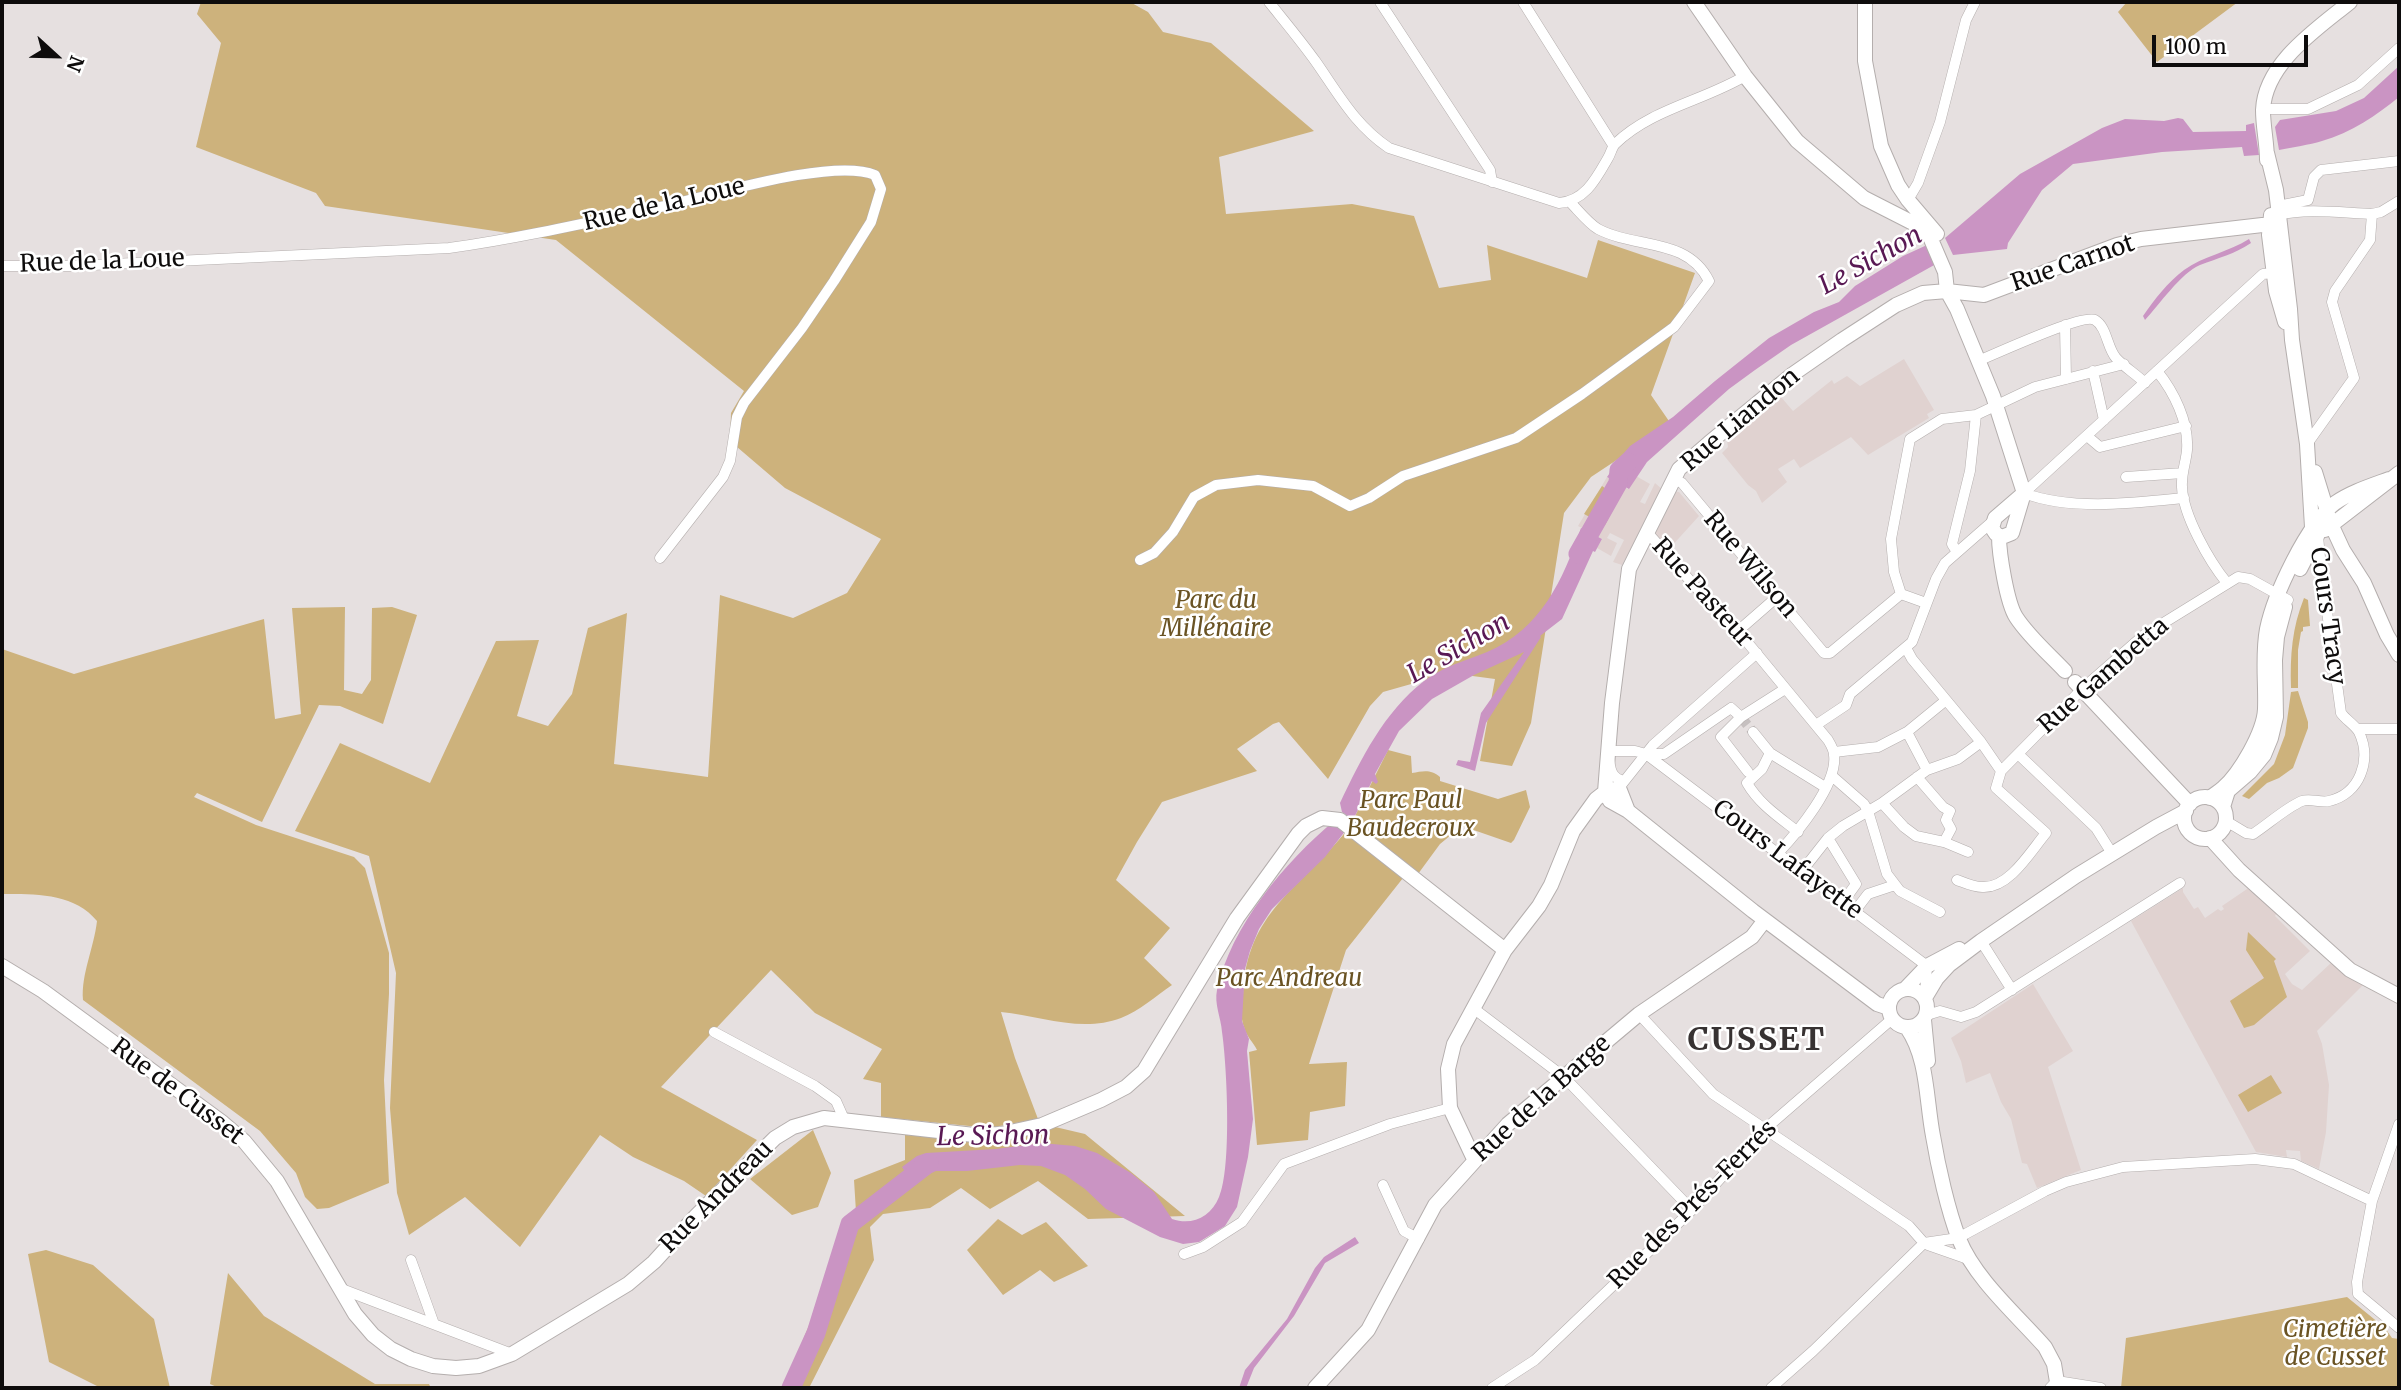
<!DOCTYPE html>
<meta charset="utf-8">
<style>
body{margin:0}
#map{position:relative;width:2401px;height:1390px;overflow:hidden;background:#e6e0e0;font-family:Merriweather,serif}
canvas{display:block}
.frame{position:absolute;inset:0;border:4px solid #0e0c0c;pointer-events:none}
.north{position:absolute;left:21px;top:21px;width:70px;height:70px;-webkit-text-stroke:5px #fff;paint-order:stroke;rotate:112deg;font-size:19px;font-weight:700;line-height:28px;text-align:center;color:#0e0c0c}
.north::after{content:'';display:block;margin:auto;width:24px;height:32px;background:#0e0c0c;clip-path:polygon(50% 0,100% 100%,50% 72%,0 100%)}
.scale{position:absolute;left:2152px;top:35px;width:156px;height:32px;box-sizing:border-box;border:4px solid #0e0c0c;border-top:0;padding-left:9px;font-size:21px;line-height:24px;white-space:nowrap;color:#0e0c0c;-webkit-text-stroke:5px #fff;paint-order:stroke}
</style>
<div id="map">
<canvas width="2401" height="1390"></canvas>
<div class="frame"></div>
<div class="north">N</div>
<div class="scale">100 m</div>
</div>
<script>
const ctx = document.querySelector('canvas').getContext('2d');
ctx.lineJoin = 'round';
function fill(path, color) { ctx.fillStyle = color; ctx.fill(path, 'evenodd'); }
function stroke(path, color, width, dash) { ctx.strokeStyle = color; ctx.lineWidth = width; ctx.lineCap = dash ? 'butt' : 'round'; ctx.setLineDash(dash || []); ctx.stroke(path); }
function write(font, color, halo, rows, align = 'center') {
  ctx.font = font + ' Merriweather,serif'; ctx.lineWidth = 5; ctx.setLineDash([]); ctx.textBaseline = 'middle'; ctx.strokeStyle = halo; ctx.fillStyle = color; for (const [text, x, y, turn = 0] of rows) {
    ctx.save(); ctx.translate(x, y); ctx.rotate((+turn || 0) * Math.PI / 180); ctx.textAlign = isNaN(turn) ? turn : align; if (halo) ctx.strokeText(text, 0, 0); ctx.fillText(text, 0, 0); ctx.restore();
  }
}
const built = new Path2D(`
 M1904,359L1934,410L1927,414L1929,418L1868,455L1851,437L1800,468L1794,459L1778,469L1787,482L1762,503L1756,491L1748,485L1722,453L1728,447L1727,441L1781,397L1793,411L1832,380L1834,384L1847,376L1860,386Z
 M1636,476L1650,484L1640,502L1645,504L1655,483L1663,490L1679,492L1699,516L1670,548L1665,542H1635L1622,565L1613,562L1624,540L1610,533L1607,538L1617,543L1611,556L1597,548L1602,539L1578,526L1607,477L1628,489Z
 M2250,887L2278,911L2275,916L2310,951L2285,974L2292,984L2302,990L2332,962L2364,984L2317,1031L2322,1044L2329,1085L2326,1132L2319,1169L2301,1161L2300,1151L2286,1150L2287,1157L2256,1152L2131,921L2183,888V892L2194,909L2198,907L2205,918L2218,909L2221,911L2224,909L2222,906Z
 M2033,984L2073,1051L2048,1067L2081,1170L2037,1188L2027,1164L2022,1163L2011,1119L2001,1102L1990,1073L1966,1083L1961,1061L1951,1038Z`);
const green = new Path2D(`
 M201,2H1130L1148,12L1163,32L1211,43L1314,131L1219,157L1226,214L1352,204L1414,216L1439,288L1491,280L1487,245L1587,278L1598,240L1695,273L1651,395L1671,424L1591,477L1564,513L1531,723L1512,766L1480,761L1495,679L1450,673L1383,692L1370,706L1328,779L1279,722L1273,724L1237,749L1257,771L1162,802L1137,842L1116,880L1170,928L1144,958L1172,985C1156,996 1139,1011 1121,1018C1082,1033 1040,1016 1001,1012L1015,1058L1038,1119L989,1128L881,1117V1083L863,1079L882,1049L815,1013L771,970L661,1087L757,1140L706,1196L684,1181L633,1157L600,1135L520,1247L465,1197L409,1235L397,1193L390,1108L396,973L369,856L295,831L340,743L430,783L496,641L539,640L517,716L548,726L572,694L588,628L627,613L614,764L708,777L720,595L793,618L847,593L881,539L785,488L730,441L731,413L744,391L556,240L325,206L316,193L196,147L221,43L197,14Z
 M2127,2H2238L2157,62L2118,12Z
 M1602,486L1619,498L1605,525L1584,514Z
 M2304,598L2308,600L2310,626L2303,627V631L2301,632L2298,650V688H2291C2290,655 2292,628 2304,598Z
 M345,607L344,690L362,694L371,680L372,608L392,607L417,615L383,724L340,706L319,705L262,822L197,793L194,797L256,825L354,857L365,868L389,953V994L384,1080L389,1183L329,1208L317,1209L305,1197L296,1173L260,1131L83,1000C81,974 94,948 97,921C74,893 36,894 2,894V649L74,674L264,619L275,719L301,714L292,608Z
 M2298,691L2308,722V728L2293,768L2279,778L2267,783L2249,799L2242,796L2274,764L2285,735L2291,692Z
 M1388,750L1411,756L1412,773C1423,771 1431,769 1440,777V781L1498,799L1526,790L1530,807L1514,840L1511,843L1462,826L1440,844L1418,874L1353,820Z
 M1347,830L1403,878L1346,950L1309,1064L1347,1062L1345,1106L1310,1112L1308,1140L1257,1145L1249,1052L1257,1050C1253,1042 1246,1036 1244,1027C1240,1017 1242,1005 1243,995C1246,912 1300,889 1347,830Z
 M2248,932L2276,959L2274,961L2287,997L2254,1025L2244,1028L2230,1001L2264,978L2246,950Z
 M2271,1075L2282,1093L2248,1112L2238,1095Z
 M1051,1126L1085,1134L1185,1216L1088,1219L1038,1181L990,1209L961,1188L930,1208L883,1214L870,1227L874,1260L809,1388H783L856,1212L854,1180L905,1160V1135L1001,1139Z
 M813,1130L831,1173L818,1207L792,1215L750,1179Z
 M998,1219L1022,1235L1046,1222L1088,1266L1054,1282L1040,1270L1003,1295L967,1250Z
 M46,1250L93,1265L154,1319L170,1388H101L49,1362L28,1254Z
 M228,1273L264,1316L375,1384H429L431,1388H219L210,1384Z
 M2347,1297L2385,1328L2392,1338L2399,1339V1388H2121L2126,1338Z`);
const water = new Path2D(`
 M2399,66V97C2377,115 2351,133 2322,141C2309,145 2293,147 2279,150L2275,127L2280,120L2336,111L2364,98Z
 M2178,118L2183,119L2193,132L2246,131V125L2254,123L2259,155L2244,156L2242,147L2162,152L2073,164L2042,190L2008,243L2007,249L1953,255L1945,238L2020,174L2102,128L2125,119L2164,121Z
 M2249,239L2251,243C2235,254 2218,258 2200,265C2181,273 2159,305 2145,320L2143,316C2154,300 2168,282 2184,270C2203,256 2229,252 2249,239Z
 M1927,245L1936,264L1791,345L1755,370L1729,389L1647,462L1629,489L1607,477L1623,454L1630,446L1673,417L1715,381L1769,338L1814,312L1839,302L1855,286L1903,256Z
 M1581,528L1602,539L1595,552L1593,551L1562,619L1540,636L1541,637L1486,723L1475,771L1456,765L1458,760L1470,762L1481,713L1524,652L1474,675L1432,699L1399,731L1375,774L1378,782L1376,784L1372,781L1353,820L1342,812L1340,803C1361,759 1384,712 1424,681C1444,666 1465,661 1487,652C1541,629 1563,580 1581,528Z
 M1334,821L1346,830L1325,857L1272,909L1259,929L1250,951L1245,969L1242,1021L1249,1039L1247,1051L1253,1119L1248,1157L1237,1207L1225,1226L1199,1242L1183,1244L1160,1237L1106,1209L1085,1189L1065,1175L1041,1166L1020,1165L967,1171H936L911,1182L902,1167L917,1156L926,1153L996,1149L1041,1143L1075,1146L1097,1153L1131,1173L1154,1192L1172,1219C1192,1226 1211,1217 1219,1197C1232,1169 1227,1065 1222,1032C1221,1018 1214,1004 1217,990C1231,926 1285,862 1334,821Z
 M1355,1237L1359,1243L1325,1263L1294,1316L1254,1368L1246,1388H1239L1245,1370L1287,1319L1315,1268L1324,1257Z`);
const river = new Path2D(`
 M1578,554L1618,483L1619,470L1628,462
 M791,1388L816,1333L850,1224L929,1163`);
const streetTunnel = new Path2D(`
 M1741,717L1753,732`);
const street = new Path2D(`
 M1269,2C1285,22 1301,41 1316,62C1339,95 1355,125 1389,148L1559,203C1585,201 1596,179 1608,158C1611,153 1612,147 1615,144C1651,109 1703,101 1745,76
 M1380,2L1490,170L1492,182
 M1523,2L1613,145
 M2263,109H2308L2358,85L2399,48
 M1908,200L1918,183L1940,122L1966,20L1975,2
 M2278,206L2308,200L2314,177L2321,170L2399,161
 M2276,212L2279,215C2305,208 2343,213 2372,214L2381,212L2399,201
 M2,266H71L449,248C520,238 590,222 660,207C708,197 832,157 875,175L881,189L871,222L834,281L802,328L744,403L737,417L730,461L723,477L660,558
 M2065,325L2066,379
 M1978,361C1995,354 2084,313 2095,320C2107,327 2107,348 2116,358C2124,367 2136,374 2145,383
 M2093,371L2104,420
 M2157,371C2174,392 2189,422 2187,450C2186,462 2181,474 2182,487C2183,515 2209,561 2227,583
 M2087,436L2100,447L2186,426
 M2307,444L2354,378L2332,302L2335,291L2370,240L2372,214
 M2126,477L2183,473
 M1674,479L1682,483L1824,653H1830L1901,594
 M2184,498C2135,503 2070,511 2024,493L2263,274L2274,273
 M1647,532L1724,619L1738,631L1828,740C1831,745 1834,750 1834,755C1838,784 1797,833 1778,853
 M1957,552L1952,544L1970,471L1976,415
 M1140,560L1154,553L1173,532L1194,497L1216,485L1258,480L1313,486L1350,506L1369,498L1403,476L1516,438L1582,394L1674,327L1709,281C1687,237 1636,249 1598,229C1588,223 1578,210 1570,202
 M1901,594L1894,572L1891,539L1910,439L1942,419L1976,415L2035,387L2124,364
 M1901,594L1926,603
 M1738,631L1777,597
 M1906,648L1912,659L1981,742L2001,771
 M1741,717L1721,737L1748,772
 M1816,725L1846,705L1850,694L1912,642L1936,579L1945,563L1993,521
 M2358,729H2399
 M1753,732L1770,753L1825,787
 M1907,732L1927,770
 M1834,752L1878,747L1907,732L1945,701
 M1770,753L1762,769L1747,783C1759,804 1779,817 1798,832
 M1646,754L1927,966L1925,993
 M2018,754L2096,828L2113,855
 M1832,776L1864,804L1868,811L1887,874L1900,891L1940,912
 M1917,777L1943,807L1950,811L1946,820L1951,829L1944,842
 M1624,781C1609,778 1610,765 1608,751H1635L1646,754H1664L1731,708L1741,717L1785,689
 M1622,784L1653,745L1757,653
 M1882,803L1904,827L1916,836L1944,842L1968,852
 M2226,821L2246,833L2253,834C2267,825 2287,807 2302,801C2310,798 2320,803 2329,801C2360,794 2372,760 2359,732C2355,725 2346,720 2341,713L2321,568L2318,536
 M1828,838L1856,884L1843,902
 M1802,871L1828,838L1843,826L1882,803L1927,770L1958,759L1981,742
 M1957,880C1965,883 1975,888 1984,887C2010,887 2030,852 2046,833L1996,788L2001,771L2082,689L2144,635L2238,577L2250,579L2288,600
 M1855,911L1868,894L1895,885
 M1981,941L2012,990
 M1473,1008L1564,1077L1692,1210
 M1639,1014L1713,1094L1909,1226L1924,1243
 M1927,1015L1940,1011L1961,1017L1976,1012L2180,883
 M714,1032L815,1086L836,1101L844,1119
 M2399,1124L2372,1201L2357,1282L2358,1294L2399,1328
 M1383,1185L1404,1231L1419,1239
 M1928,1245L1968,1259
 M1184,1254L1203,1247L1242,1222L1284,1164L1390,1124L1450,1108
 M411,1260L434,1324
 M339,1288L512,1354
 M1492,1388L1535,1360L1692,1210L1764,1130L1892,1019
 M1771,1388L1813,1351L1924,1243L1958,1238L2045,1191L2066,1182L2123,1167L2255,1159L2294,1164L2372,1201
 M2050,1388L2057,1381L2101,1388`);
const secondary = new Path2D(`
 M1694,2L1745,76L1797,141L1864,198L1913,223L1930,237L1945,272L1947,291L1957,309L1993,396L2024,493L2012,533L2002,537L1996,534L1992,528L1995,518L2024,493
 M1865,2V61L1881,146L1898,185L1908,200L1937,234
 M2267,153L2276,190L2290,309L2292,340L2307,444L2312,527
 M2267,160C2267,143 2263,127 2263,110C2265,63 2317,29 2350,2
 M2271,215L2269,235L2276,291L2285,322
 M2315,472L2331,524L2343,550L2364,583L2387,635L2399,655
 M2325,530L2399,473
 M1999,536C1999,554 2007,603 2016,617C2029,637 2049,654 2065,671
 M2300,569L2321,528
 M2075,682L2190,804
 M2184 818a21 21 0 1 1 42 0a21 21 0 1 1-42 0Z
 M2210,798C2214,794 2219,792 2223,788C2240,773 2264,732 2265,709C2266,683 2262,655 2267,629C2274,595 2307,524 2335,503C2351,492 2370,486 2389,479
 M2223,807L2228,791L2250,772L2264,755L2271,738L2276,717L2275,660L2277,637L2285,607
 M2210,838L2239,870L2350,970L2399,996
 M2,966L43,991L223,1123L244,1141L277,1181L355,1314L373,1335L391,1349L411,1359L433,1366L456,1368L479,1366L512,1354L628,1284L654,1262L696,1216L775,1138L793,1127L824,1118L974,1135L1001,1134L1042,1125L1101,1100L1126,1087L1144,1071L1237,918L1298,834L1306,826L1322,818L1340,820L1505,950
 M1889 1008a19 19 0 1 1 38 0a19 19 0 1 1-38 0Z
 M1905,989L1927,966L1959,949
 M1925,998L1937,978L1949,965L1981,941L2076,876L2156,827L2186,811
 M1889,1008L1877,1004L1753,911L1628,811L1610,801L1605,792L1612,703L1629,569L1679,469L1709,443L1793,374L1842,340L1896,305L1923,293L1947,291L1984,295L2117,245L2141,239L2271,224
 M1924,1020L1928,1061
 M1907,1028C1928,1058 1926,1100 1933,1136C1938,1166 1948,1211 1959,1239C1975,1279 2017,1315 2045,1347L2054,1364L2058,1388
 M1474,1159L1450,1108L1448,1069L1454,1044L1505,950L1539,906L1551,885L1573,831L1596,799L1605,792L1619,788L1628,811
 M1315,1388L1368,1330L1435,1205L1508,1124L1639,1014L1752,937L1765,920`);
const streetNames = [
 ["Rue de la Loue",664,205,-13],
 ["Rue de la Loue",102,262,-2],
 ["Rue Carnot",2073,264,-19],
 ["Rue Liandon",1741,420,-40],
 ["Rue Wilson",1750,565,50],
 ["Rue Pasteur",1702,593,48],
 ["Cours Tracy",2327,616,82],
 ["Rue Gambetta",2104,676,-41],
 ["Cours Lafayette",1787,860,37],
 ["Rue de Cusset",177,1092,37],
 ["Rue de la Barge",1542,1099,-42],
 ["Rue Andreau",717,1197,-45],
 ["Rue des Prés-Ferrés",1693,1205,-45]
];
const parkNames = [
 ["Parc du",1216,601],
 ["Millénaire",1216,629],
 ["Parc Paul",1411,801],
 ["Baudecroux",1411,829],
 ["Parc Andreau",1289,979],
 ["Cimetière",2335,1330],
 ["de Cusset",2335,1358]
];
const waterNames = [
 ["Le Sichon",1871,261,-29],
 ["Le Sichon",1459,649,-30],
 ["Le Sichon",993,1137,-1]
];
const districtNames = [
 ["CUSSET",1757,1041]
];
fill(built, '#e0d2d0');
fill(green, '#cdb27c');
fill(water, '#ca94c3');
stroke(river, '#ca94c3', 19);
stroke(streetTunnel, '#c6c0c0', 10, [10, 5]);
stroke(street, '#b4aead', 11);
stroke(secondary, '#b4aead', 16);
stroke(street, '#fff', 10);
stroke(secondary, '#fff', 14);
write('24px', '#0e0c0c', '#fff', streetNames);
write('italic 24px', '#6a5323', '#fff', parkNames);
write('italic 26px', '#591954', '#fff', waterNames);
ctx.letterSpacing = '2px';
write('bold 32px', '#373232', '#fff', districtNames);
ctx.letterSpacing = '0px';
</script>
